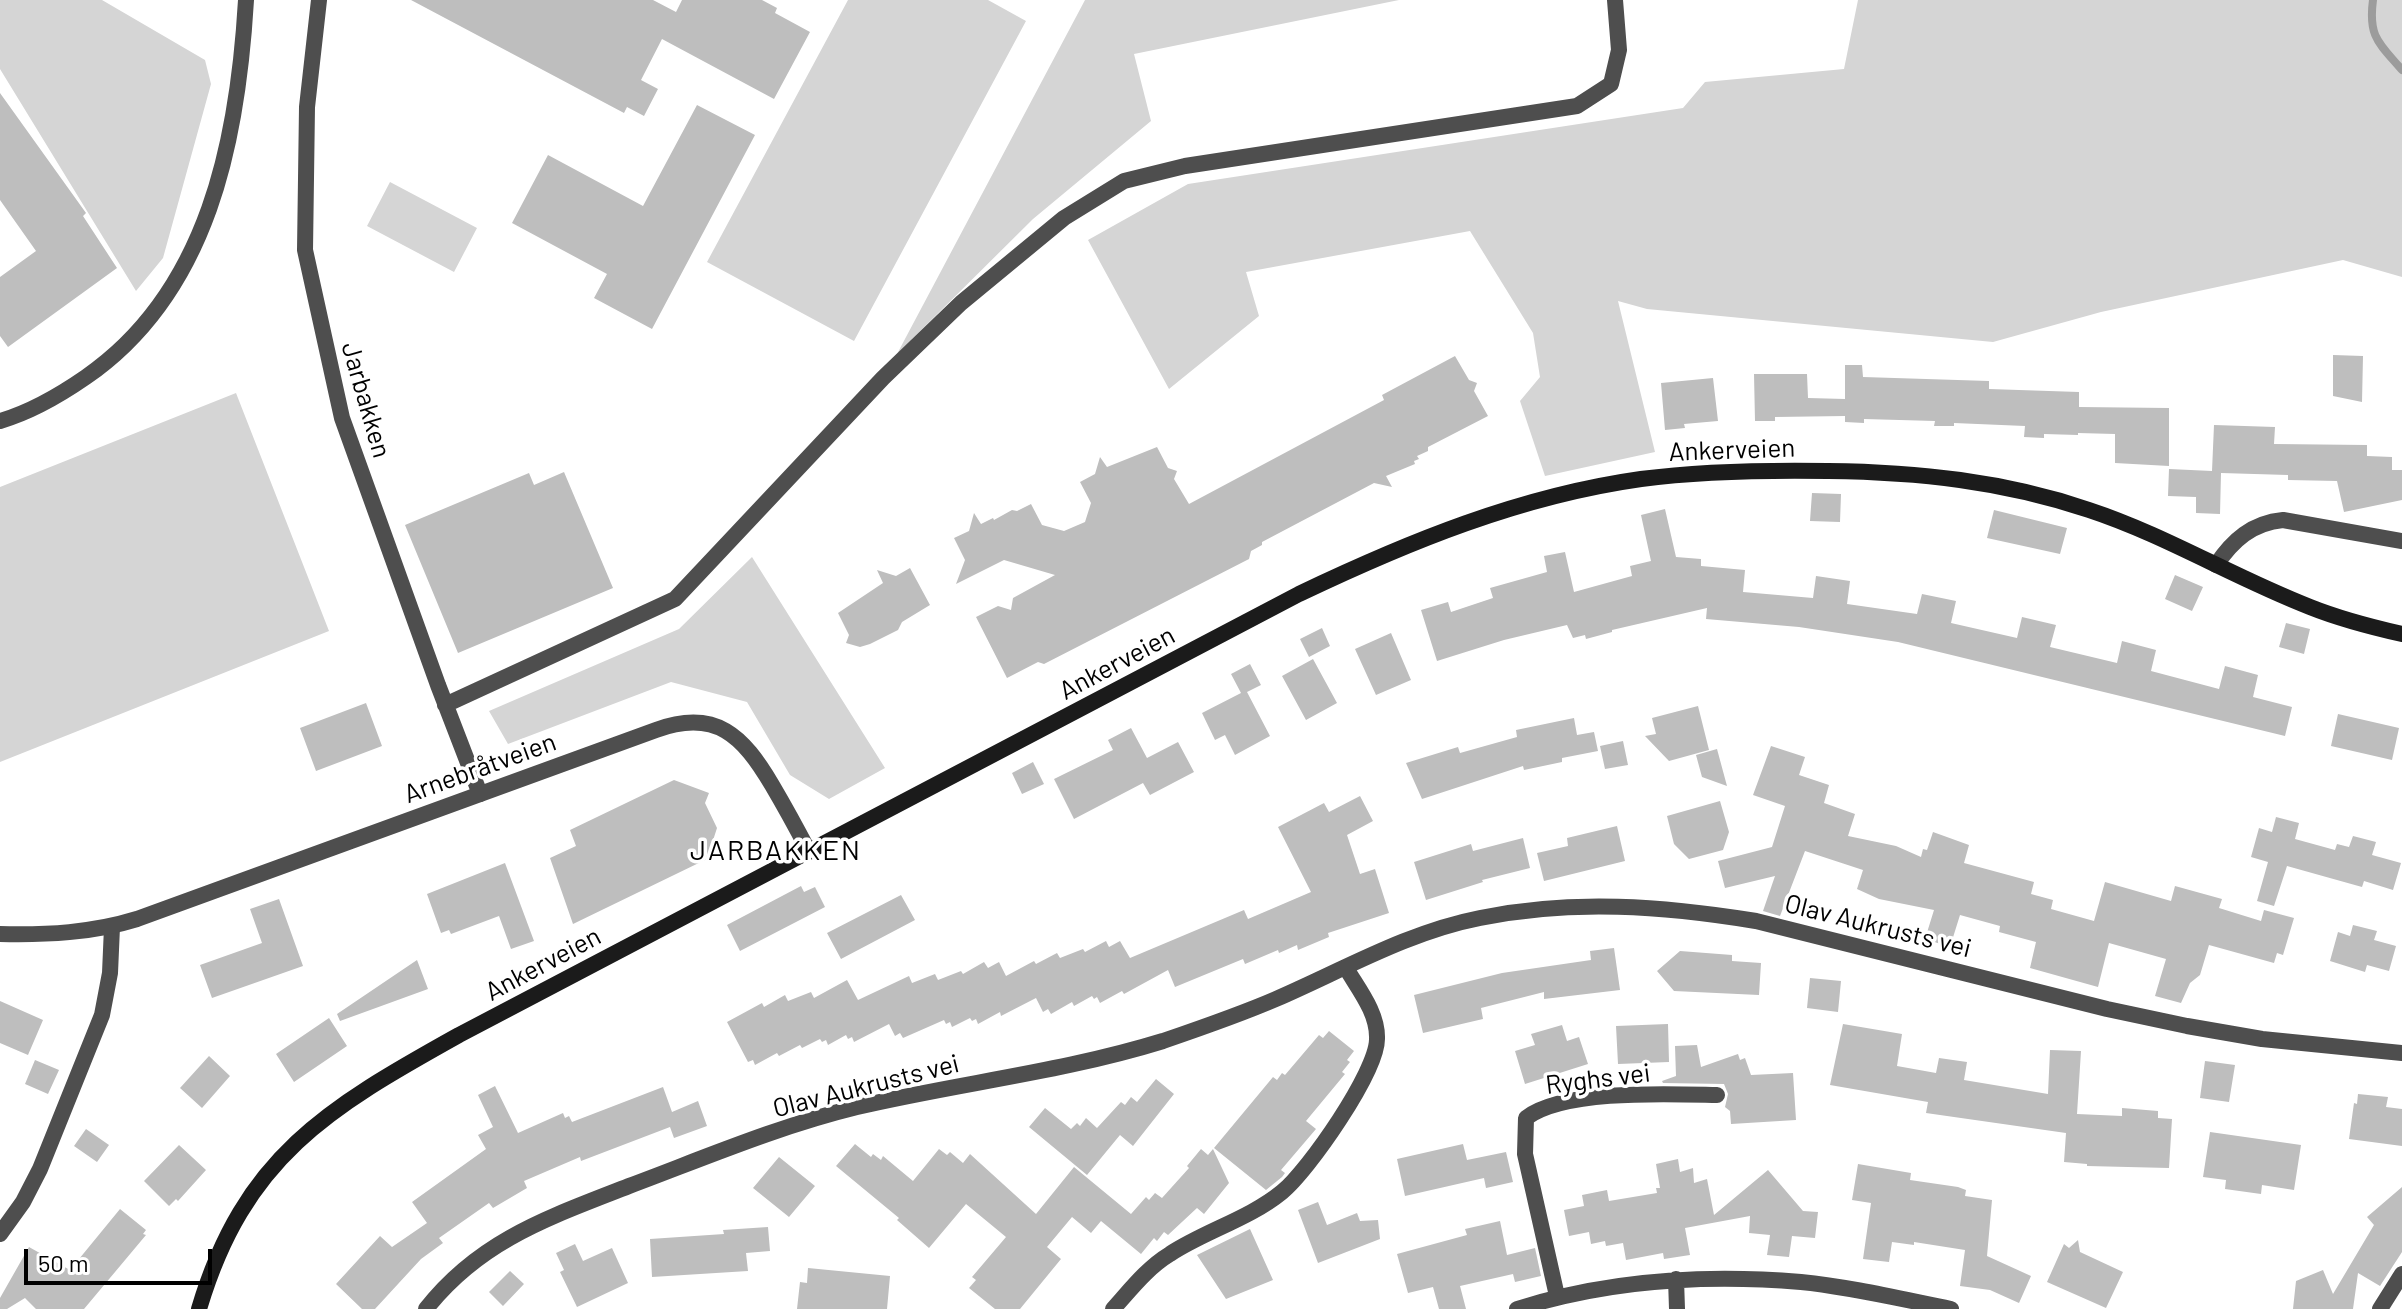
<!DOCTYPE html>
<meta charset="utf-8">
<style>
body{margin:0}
#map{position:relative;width:2402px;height:1309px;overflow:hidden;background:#fff;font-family:Barlow,sans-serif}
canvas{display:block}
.scale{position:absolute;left:24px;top:1249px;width:188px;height:36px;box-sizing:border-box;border:4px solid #000;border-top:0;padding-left:10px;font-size:24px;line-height:28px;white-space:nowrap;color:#000;-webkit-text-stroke:6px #fff;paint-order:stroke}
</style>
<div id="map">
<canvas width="2402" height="1309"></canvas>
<div class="scale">50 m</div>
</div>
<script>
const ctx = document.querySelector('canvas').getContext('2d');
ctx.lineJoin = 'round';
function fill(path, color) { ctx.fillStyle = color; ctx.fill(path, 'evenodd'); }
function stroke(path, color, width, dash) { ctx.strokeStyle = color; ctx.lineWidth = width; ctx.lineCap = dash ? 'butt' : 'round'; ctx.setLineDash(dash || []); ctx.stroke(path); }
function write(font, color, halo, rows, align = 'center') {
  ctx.font = font + ' Barlow,sans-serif'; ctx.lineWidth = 7; ctx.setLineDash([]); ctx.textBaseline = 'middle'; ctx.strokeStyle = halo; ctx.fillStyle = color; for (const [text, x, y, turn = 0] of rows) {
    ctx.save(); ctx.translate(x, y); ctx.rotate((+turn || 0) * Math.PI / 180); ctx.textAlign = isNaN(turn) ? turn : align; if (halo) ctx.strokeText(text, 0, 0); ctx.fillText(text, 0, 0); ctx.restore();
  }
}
const green = new Path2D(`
 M0,0H102L205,60L211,84L163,258L136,291L0,69Z
 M848,0H988L1026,21L854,341L707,262Z
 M1085,0H1399L1134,54L1151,121L1033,219L897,354Z
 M1858,0H2402V277L2343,260L2101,312L1993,342L1647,309L1618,301L1655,452L1545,476L1520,401L1540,377L1533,333L1470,231L1246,272L1259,316L1169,389L1088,240L1188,184L1683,108L1705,82L1844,69Z
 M390,182L477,228L454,272L367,226Z
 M236,393L329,631L0,762V487Z
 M752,557L885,768L829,799L790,775L747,702L671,682L508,744L489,711L679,629Z`);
const stream = new Path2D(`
 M2373,0C2368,37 2379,43 2402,70`);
const building = new Path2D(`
 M411,0H653L676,12L682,0H762L777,8L775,13L810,32L774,99L662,39L641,80L658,89L644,116L627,107L624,113Z
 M0,93L86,213L83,216L117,268L8,347L0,336V277L36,251L0,200Z
 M697,105L755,135L652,329L594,298L607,274L512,223L548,155L643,206Z
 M2333,355L2363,356L2362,402L2333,396Z
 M1455,356L1469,380L1477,383L1474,391L1488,416L1428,447V451L1417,456L1419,459L1414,461L1415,464L1386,476L1392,487L1374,483L1262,542V545L1251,551L1249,559L1044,664L1038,662L1007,678L976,617L998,606L1011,610L1013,598L1055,575L1004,560L956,584L965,560L954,538L969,531L974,513L981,524L993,518L994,520L1012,510L1017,511L1031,504L1042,525L1064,531L1085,522L1091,503L1080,482L1095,474L1100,457L1107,467L1157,447L1168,468L1177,471L1174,479L1189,504L1384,400L1382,395Z
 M1845,365H1862L1863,377L1989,381V389L2079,392V407L2169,408V466L2115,463V434L2078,433V435L2044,434V438L2024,437L2025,426L1954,423V426H1934L1935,421L1864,419V423L1845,422V416L1775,417V421H1755L1754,374H1807L1808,398L1845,399Z
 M1713,378L1718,421L1684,424L1685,428L1665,430L1661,383Z
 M2214,425L2275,427L2274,444L2367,445V456L2392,457V470H2402V500L2344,512L2337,481L2288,480V475L2221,473L2220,514L2196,513V497L2168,496L2169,469L2212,471Z
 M564,472L613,588L458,653L405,525L529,473L534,485Z
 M1812,493L1841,494L1840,522L1810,521Z
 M1665,509L1676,557L1701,559V566L1745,570L1743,592L1813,598L1816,576L1850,581L1847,604L1917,614L1922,594L1956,601L1951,623L2017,638L2022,617L2056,625L2050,647L2117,663L2122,641L2156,650L2151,671L2219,689L2225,666L2258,675L2253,697L2292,707L2285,736L1898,642L1799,627L1706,619L1707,608L1612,630V632L1586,639L1585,635L1573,638L1567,625L1504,640L1437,661L1421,610L1448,602L1451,612L1493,598L1490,588L1547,572L1544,556L1565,552L1574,592L1632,576L1630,566L1651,561L1641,515Z
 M1994,510L2067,528L2060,554L1987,538Z
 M910,568L930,605L902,622L898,630L870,644L860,647L846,643L849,635L838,613L883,583L877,570L896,576Z
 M2175,575L2203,587L2192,611L2165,599Z
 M2286,623L2310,629L2304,654L2279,647Z
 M1322,628L1330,646L1309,657L1300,639Z
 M1391,633L1411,680L1376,695L1355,649Z
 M1313,659L1337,703L1306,720L1282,676Z
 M1250,664L1261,685L1247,692L1270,736L1235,755L1225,735L1215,740L1202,713L1241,693L1231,674Z
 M366,703L382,746L316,771L300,728Z
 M1698,706L1709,750L1669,761L1645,736L1656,734L1652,718Z
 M2338,714L2399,728L2392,760L2331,746Z
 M1574,718L1577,735L1594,732L1598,751L1562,758V762L1524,770L1523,766L1422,799L1406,763L1458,747L1460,753L1517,737L1516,730Z
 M1131,728L1147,758L1178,742L1194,772L1150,795L1143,783L1074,819L1054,779L1113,750L1108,740Z
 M1623,741L1628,765L1605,769L1600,746Z
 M1771,746L1805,757L1799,775L1829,785L1824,803L1855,814L1848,836L1896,846L1921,857L1923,849L1927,850L1933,832L1969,845L1964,863L2034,882L2031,894L2053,900L2051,909L2094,921L2105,882L2171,901L2175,886L2222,899L2219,908L2261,921L2264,910L2294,918L2283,955L2277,953L2274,963L2209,945L2200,975L2190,983L2181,1003L2155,996L2166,959L2109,943L2098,987L2030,968L2036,942L1999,932L2000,926L1960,915L1950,947L1925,939L1934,910L1879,899L1857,889L1863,870L1805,851L1780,916L1763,911L1775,876L1725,888L1718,861L1772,847L1785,806L1753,795Z
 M1717,749L1727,786L1702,777L1696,755Z
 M1033,762L1044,784L1022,794L1012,773Z
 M674,780L709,793L705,803L717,828L707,859L573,924L550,858L576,846L570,830Z
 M1360,796L1373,821L1347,835L1360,874L1375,869L1389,913L1328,933L1329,937L1298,950L1297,945L1279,953L1278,950L1245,964L1243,959L1175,987L1168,970L1124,994L1122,991L1100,1003L1097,997L1094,999L1092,996L1074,1006L1072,1002L1051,1014L1048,1009L1043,1012L1036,998L1001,1016L1000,1012L978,1024L976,1019L972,1021L970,1018L952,1027L950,1022L946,1024L944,1020L903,1038L900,1033L895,1036L889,1024L854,1042L852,1037L848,1039L846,1035L828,1045L826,1040L822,1042L820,1039L802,1048L800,1045L779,1056L777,1053L755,1065L753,1060L748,1062L727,1022L762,1003L764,1007L785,995L788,1001L811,992L814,998L847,980L858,1000L909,976L912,983L935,974L938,980L961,971L963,974L984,962L988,968L999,962L1006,976L1034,961L1036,964L1057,953L1060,958L1083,949L1085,952L1106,941L1109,947L1120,941L1130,958L1244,910L1248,919L1311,892L1278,827L1324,803L1329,812Z
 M1720,801L1729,832L1723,850L1689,859L1674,844L1667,816Z
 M2276,817L2299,823L2295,839L2335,850L2337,844L2349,847L2353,836L2376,842L2372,855L2401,863L2393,890L2364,881L2362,887L2287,866L2274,906L2257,901L2268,862L2251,857L2259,828L2272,832Z
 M1617,826L1625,861L1544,881L1537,853L1568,846L1567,838Z
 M1523,838L1530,868L1482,880L1483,882L1426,900L1414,862L1471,844L1473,851Z
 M505,863L534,941L511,949L499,916L451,934L449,930L441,933L427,894Z
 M801,886L804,892L815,887L825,907L740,951L727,925Z
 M901,895L915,920L841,959L827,933Z
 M279,899L303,966L212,998L200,965L262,943L250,909Z
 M2353,925L2377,931L2374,940L2396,946L2389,971L2367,965L2365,972L2330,961L2338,932L2350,936Z
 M1614,948L1620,990L1544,999V992L1481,1008L1483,1019L1423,1033L1414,995L1502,973L1591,960L1590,951Z
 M1680,951L1732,955V961L1761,963L1759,995L1674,991L1657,971Z
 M417,960L428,989L340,1021L337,1014Z
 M1810,978L1841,981L1838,1012L1807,1008Z
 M0,1001L43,1020L28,1055L0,1043Z
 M329,1018L347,1046L294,1082L276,1054Z
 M1668,1024L1669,1062L1618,1064L1616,1026Z
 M1843,1024L1902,1034L1897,1066L1936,1073L1939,1058L1967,1062L1964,1080L2048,1094L2050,1050L2081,1051L2077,1114L2122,1116V1108L2158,1111V1118L2172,1119L2169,1168L2087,1166V1164L2064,1162L2066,1133L1926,1113L1928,1102L1830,1085Z
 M1562,1025L1567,1041L1579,1037L1588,1064L1525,1084L1515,1051L1535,1045L1531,1034Z
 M1329,1031L1354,1051L1347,1060L1350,1062L1342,1072L1345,1074L1306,1121L1316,1129L1281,1170L1285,1173L1282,1177L1266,1190L1214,1148L1273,1077L1277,1080L1282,1073L1285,1075L1319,1035L1323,1038Z
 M1697,1045L1701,1067L1738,1054L1740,1060L1745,1058L1751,1075L1793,1073L1796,1120L1731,1124L1730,1111L1725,1107L1728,1094L1724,1084L1663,1083L1662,1081L1676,1076L1675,1046Z
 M209,1056L230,1076L202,1108L180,1088Z
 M35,1060L59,1070L48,1094L25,1084Z
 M2205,1061L2235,1065L2229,1102L2200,1098Z
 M1156,1079L1174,1094L1133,1146L1120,1135L1087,1175L1029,1127L1045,1108L1071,1129L1077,1123L1080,1126L1086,1118L1097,1128L1121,1102L1125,1105L1131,1097L1137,1102Z
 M495,1086L518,1133L563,1113L565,1118L569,1116L572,1122L663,1087L672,1112L698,1101L707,1126L674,1138L670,1127L581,1161L580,1157L524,1181L527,1188L493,1208L489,1203L439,1238L443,1243L421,1259L375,1309H362L336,1284L380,1236L392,1247L427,1223L412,1202L486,1149L478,1135L493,1127L478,1095Z
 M2358,1094L2388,1097L2386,1107L2402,1109V1146L2349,1139L2354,1103L2357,1104Z
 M86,1129L109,1145L97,1162L74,1146Z
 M2210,1132L2301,1145L2294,1190L2262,1185L2261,1194L2225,1189L2226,1180L2203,1177Z
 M855,1144L871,1157L873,1154L881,1160L883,1156L913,1181L939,1149L947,1155L950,1152L963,1163L970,1154L1036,1214L1074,1167L1131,1214L1146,1197L1149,1200L1155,1193L1162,1198L1189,1168L1187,1166L1201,1149L1208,1155L1213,1149L1229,1183L1204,1214L1197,1208L1168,1235L1164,1232L1157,1241L1154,1238L1141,1254L1101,1221L1091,1233L1072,1217L1047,1247L1061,1259L1020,1309H995L969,1288L976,1280L972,1277L1006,1237L966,1204L929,1248L897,1220L899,1218L836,1166Z
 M1463,1144L1467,1160L1506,1152L1513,1182L1486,1188L1484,1178L1405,1196L1397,1159Z
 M179,1145L206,1170L178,1201L176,1199L169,1206L144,1181Z
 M779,1157L815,1186L789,1217L753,1188Z
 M1678,1159L1680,1172L1693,1168L1694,1183L1707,1179L1714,1215L1768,1170L1803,1211L1818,1212L1815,1238L1792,1236L1789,1257L1767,1255L1770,1235L1749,1233L1750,1216L1685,1228L1690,1255L1664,1259L1663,1253L1626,1260L1623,1243L1606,1246L1605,1241L1591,1244L1589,1232L1569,1236L1564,1210L1584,1206L1582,1195L1607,1190L1609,1201L1657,1193L1656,1188H1660L1656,1164Z
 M1858,1164L1911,1173L1910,1180L1958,1187L1966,1190L1965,1196L1992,1200L1987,1256L2031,1276L2019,1303L1990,1290L1960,1286L1965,1250L1914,1242V1245L1892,1242L1889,1262L1863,1259L1871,1203L1852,1200Z
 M2402,1187V1252L2380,1286L2358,1273L2353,1309H2293L2296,1281L2323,1270L2333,1294L2374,1225L2367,1217Z
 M1318,1202L1327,1225L1357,1213L1360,1221L1378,1220L1380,1239L1318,1263L1298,1210Z
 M120,1209L146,1230L143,1234L146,1235L84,1309H36L25,1298L7,1309H0V1298L29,1247L70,1270Z
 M1500,1221L1507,1255L1535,1248L1541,1276L1515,1282L1513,1274L1460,1286L1466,1309H1439L1433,1287L1408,1293L1397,1254L1467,1235L1465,1229Z
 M768,1227L770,1251L746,1253L748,1271L652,1277L650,1239L724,1234L723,1230Z
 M1250,1229L1273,1280L1226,1299L1197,1255Z
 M2078,1240L2080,1252L2123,1272L2106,1308L2047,1282L2064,1244L2069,1248Z
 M575,1244L583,1261L612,1248L628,1283L577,1307L560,1272L564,1270L556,1253Z
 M808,1268L890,1276L887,1309H797L800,1282L807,1283Z
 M510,1271L524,1284L503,1306L489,1292Z`);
const minor = new Path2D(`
 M319,0L307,107L305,250L342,418L438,685L480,794
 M0,421C31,412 60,395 86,377C209,292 238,139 246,0
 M2216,565C2233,540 2252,523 2283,520L2402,541
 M445,705L675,599L883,378L961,303L1064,218L1124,181L1185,166L1577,106L1611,84L1619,50L1615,0
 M0,1234L23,1202L40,1169L102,1015L110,973L112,927
 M1676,1279L1677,1309
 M1557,1296L1525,1154L1526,1118C1564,1089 1669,1094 1717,1095
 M426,1309C480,1240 550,1217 629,1186C704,1158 779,1126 857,1107C959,1083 1063,1072 1163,1041C1201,1028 1239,1015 1276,999C1343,970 1408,932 1480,918C1572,899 1664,906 1756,921L2107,1009L2187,1026L2262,1039L2402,1053
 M1113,1309C1131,1289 1147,1268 1170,1254C1205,1231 1249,1219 1282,1192C1308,1171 1377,1072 1377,1039C1378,1013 1359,990 1346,968
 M1517,1309C1608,1280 1706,1274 1801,1282C1851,1287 1901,1299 1951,1309
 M2380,1309L2402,1274`);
const tertiary = new Path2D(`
 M0,934C47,935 92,933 137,919L656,730C716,708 743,736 772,785C785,807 797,829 809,852`);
const secondary = new Path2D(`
 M199,1309C244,1157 328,1108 459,1035L1299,594C1408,542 1520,496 1641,479C1703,471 1765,470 1828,471C1917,472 2004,481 2089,510C2165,535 2235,578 2310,607C2340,619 2371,627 2402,634`);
const streetNames = [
 ["Jarbakken",366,400,74],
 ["Ankerveien",1732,450,-2],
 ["Ankerveien",1117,663,-28],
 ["Arnebråtveien",480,768,-20],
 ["Olav Aukrusts vei",1878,926,14],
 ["Ankerveien",543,964,-28],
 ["Ryghs vei",1598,1079,-7],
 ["Olav Aukrusts vei",866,1086,-14]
];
const neighbourhoodNames = [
 ["JARBAKKEN",776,851]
];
fill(green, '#d5d5d5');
stroke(stream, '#9c9c9c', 8);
fill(building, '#bebebe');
stroke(minor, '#4e4e4e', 16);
stroke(tertiary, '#4e4e4e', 16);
stroke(secondary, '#1b1b1b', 16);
write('26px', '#000', '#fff', streetNames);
ctx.letterSpacing = '2px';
write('28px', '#000', '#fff', neighbourhoodNames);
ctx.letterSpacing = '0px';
</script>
